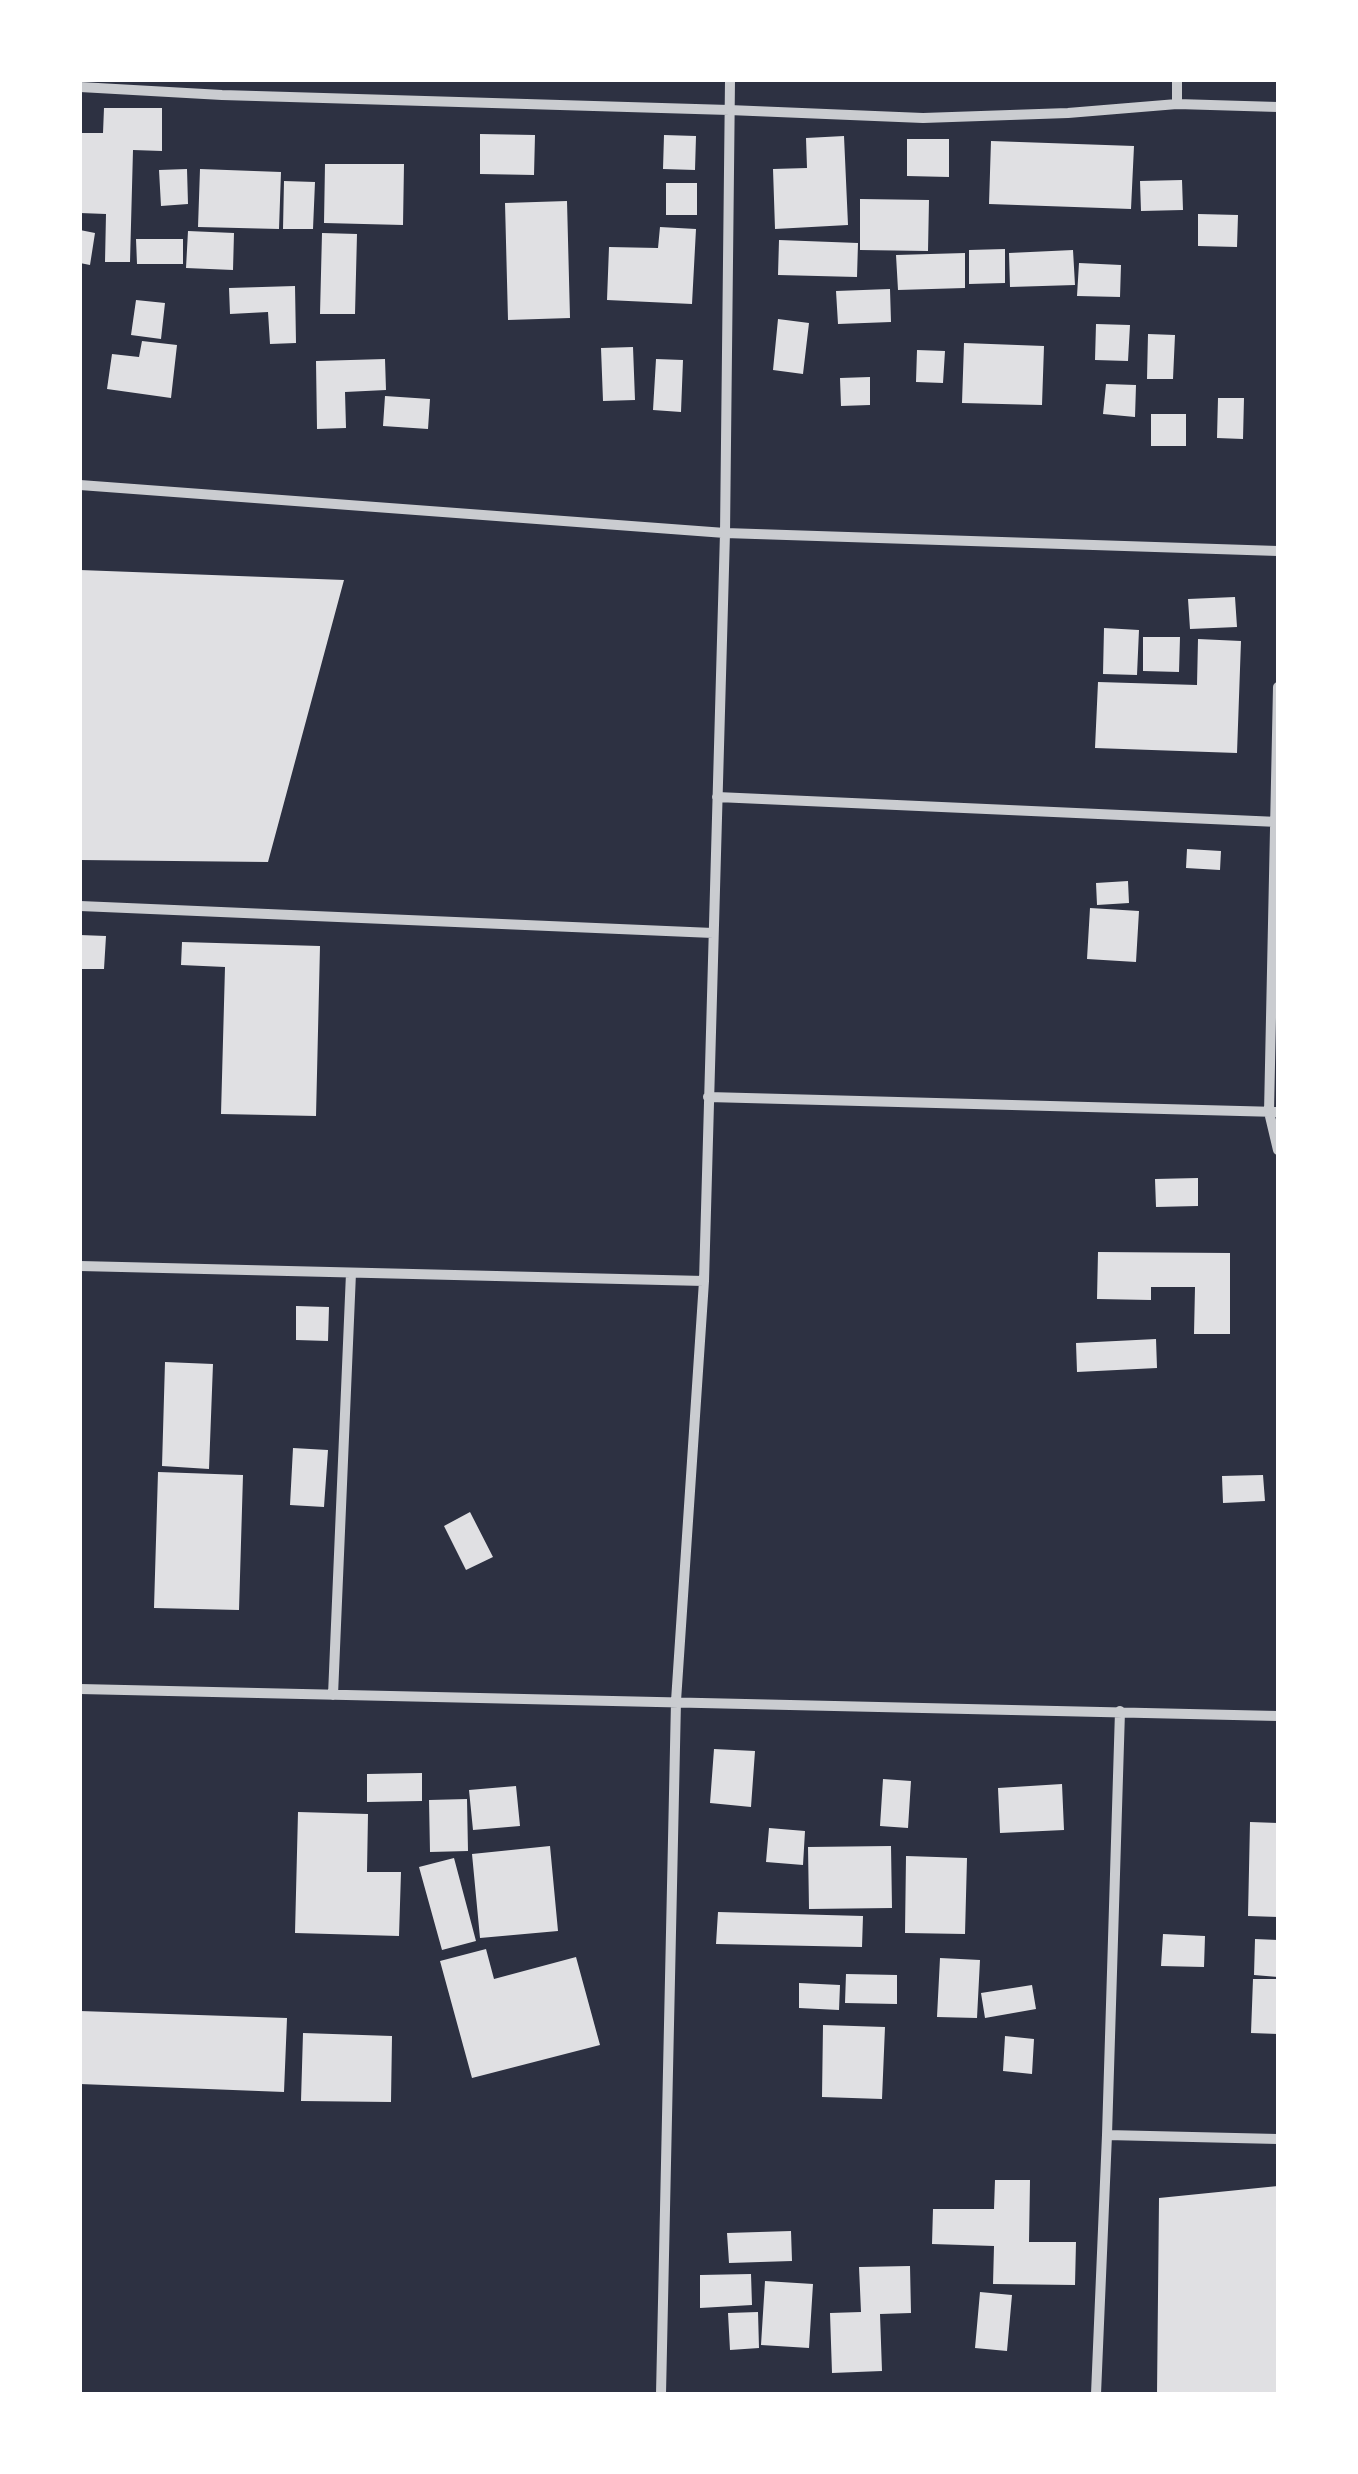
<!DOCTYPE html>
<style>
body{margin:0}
#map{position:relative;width:1358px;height:2474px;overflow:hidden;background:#2d3142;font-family:"Fira Sans Condensed",sans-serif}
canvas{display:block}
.frame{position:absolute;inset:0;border:82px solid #fff;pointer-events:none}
</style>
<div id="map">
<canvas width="1358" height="2474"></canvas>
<div class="frame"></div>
</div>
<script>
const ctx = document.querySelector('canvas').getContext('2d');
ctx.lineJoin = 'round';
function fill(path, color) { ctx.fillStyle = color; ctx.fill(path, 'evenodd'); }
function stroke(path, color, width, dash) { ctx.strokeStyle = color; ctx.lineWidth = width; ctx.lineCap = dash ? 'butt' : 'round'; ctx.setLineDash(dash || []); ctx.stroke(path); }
const building = new Path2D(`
 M104,108H162V151L133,150L130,262H105L106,214L80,213V133H103Z
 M480,134L535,135L534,175L480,174Z
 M664,135L696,136L695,170L663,169Z
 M844,136L848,225L775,229L773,169L807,168L806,138Z
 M907,139H949V177L907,176Z
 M991,141L1134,146L1131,209L989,204Z
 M325,164H404L403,225L324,223Z
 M187,169L188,204L161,206L159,170Z
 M200,169L281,172L279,229L198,227Z
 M1182,180L1183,210L1141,211L1140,181Z
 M284,181L315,182L313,229H283Z
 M666,183H697V215H666Z
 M860,199L929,200L928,251L860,250Z
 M567,201L570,318L508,320L505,203Z
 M1198,214L1238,215L1237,247L1198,246Z
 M660,227L696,229L692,304L607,300L609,247L658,248Z
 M80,230L95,233L90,265L80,263Z
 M188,231L234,233L233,270L186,268Z
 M322,233L357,234L355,314H320Z
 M136,239H183V264H137Z
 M779,240L858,243L857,277L778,275Z
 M1005,249V283L969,284V250Z
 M1073,250L1075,285L1010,287L1009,253Z
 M965,253V288L898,290L896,255Z
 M1079,263L1121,265L1120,297L1077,296Z
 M295,286L296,343L270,344L268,312L230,314L229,288Z
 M890,289L891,322L838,324L836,291Z
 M136,300L165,303L161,339L131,335Z
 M778,319L809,323L803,374L773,370Z
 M1096,324L1130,325L1128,361L1095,360Z
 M1148,334L1175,335L1173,379H1147Z
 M142,341L177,345L171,398L107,389L112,354L139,357Z
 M964,343L1044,346L1042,405L962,403Z
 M633,347L635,400L603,401L601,348Z
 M917,350L945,351L943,383L916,382Z
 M385,359L386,390L345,392L346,428L317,429L316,361Z
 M656,359L683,360L681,412L653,410Z
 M870,377V405L841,406L840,378Z
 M1106,384L1136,385L1135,417L1103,414Z
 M385,396L430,399L428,429L383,426Z
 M1218,398H1244L1243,439L1217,438Z
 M1151,414H1186V446H1151Z
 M80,570L344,580L268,862L80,860Z
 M1235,597L1237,627L1190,629L1188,599Z
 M1104,628L1139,630L1137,675L1103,674Z
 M1143,637H1180L1179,672L1143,671Z
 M1198,639L1241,641L1237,753L1095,748L1098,682L1197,685Z
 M1187,849L1221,851L1220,870L1186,868Z
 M1128,881L1129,903L1097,905L1096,883Z
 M1090,908L1139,911L1136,962L1087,959Z
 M80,935L106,936L104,969H80Z
 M182,942L320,946L316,1116L221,1114L225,967L181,965Z
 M1198,1178V1206L1156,1207L1155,1179Z
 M1098,1252L1230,1253V1334H1194L1195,1287H1151V1300L1097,1299Z
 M296,1306L329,1307L328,1341L296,1340Z
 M1156,1339L1157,1368L1077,1372L1076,1343Z
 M165,1362L213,1364L209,1469L162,1466Z
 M293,1448L328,1450L324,1507L290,1505Z
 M158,1472L243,1475L239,1610L154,1608Z
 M1263,1475L1265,1501L1223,1503L1222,1476Z
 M470,1512L493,1557L466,1570L444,1526Z
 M714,1749L755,1751L751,1807L710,1803Z
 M422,1773V1801L367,1802V1774Z
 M883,1779L911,1781L908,1828L880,1826Z
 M1062,1784L1064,1830L1000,1833L998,1788Z
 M516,1786L520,1826L473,1830L469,1790Z
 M467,1799L468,1851L430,1852L429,1800Z
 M298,1812L368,1814L367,1872H401L399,1936L295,1933Z
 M1250,1822L1278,1823V1917L1248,1916Z
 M769,1828L805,1831L803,1865L766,1862Z
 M550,1846L558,1931L480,1938L472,1854Z
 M891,1846L892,1908L809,1909L808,1847Z
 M906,1856L967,1858L965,1934L905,1933Z
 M454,1858L476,1941L442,1950L419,1867Z
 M718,1912L863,1916L862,1947L716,1944Z
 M1163,1934L1205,1936L1204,1967L1161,1966Z
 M1255,1939L1278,1940V1977L1254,1975Z
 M486,1949L494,1979L576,1957L600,2045L472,2078L440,1961Z
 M940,1958L980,1960L977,2018L937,2017Z
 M846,1974L897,1975V2004L845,2003Z
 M1253,1979H1278V2034L1251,2033Z
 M799,1983L840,1985L839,2010L799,2008Z
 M1032,1985L1036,2009L985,2018L981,1993Z
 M80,2011L287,2018L284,2092L80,2084Z
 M823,2025L885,2027L882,2099L822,2097Z
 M303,2033L392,2036L391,2102L301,2101Z
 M1005,2036L1034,2039L1032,2074L1003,2071Z
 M995,2180H1030L1029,2242H1076L1075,2285L993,2284L994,2246L932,2244L933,2209H994Z
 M1278,2186V2394H1157L1159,2198Z
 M791,2231L792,2261L729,2263L727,2233Z
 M910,2266L911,2313L880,2314L882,2371L832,2373L830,2313L861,2312L859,2267Z
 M751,2274L752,2305L700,2308V2275Z
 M765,2281L813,2284L809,2348L761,2345Z
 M980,2292L1012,2295L1007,2351L975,2348Z
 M758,2312L759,2348L730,2350L728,2313Z`);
const minor = new Path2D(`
 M80,87L222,95L729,110L923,118L1068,113L1177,104L1278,107
 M1177,104V80
 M80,485L725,533L1278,551
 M1278,687L1269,1112L1278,1150
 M717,797L1278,822
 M80,906L713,933
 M708,1097L1278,1112
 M80,1266L704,1281
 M80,1689L1278,1716
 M333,1695L351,1273
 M1107,2135L1278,2139
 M661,2394L676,1701L704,1281L725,533L730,80
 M1096,2394L1107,2135L1120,1711`);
fill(building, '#e0e0e3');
stroke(minor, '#caccd0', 10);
</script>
